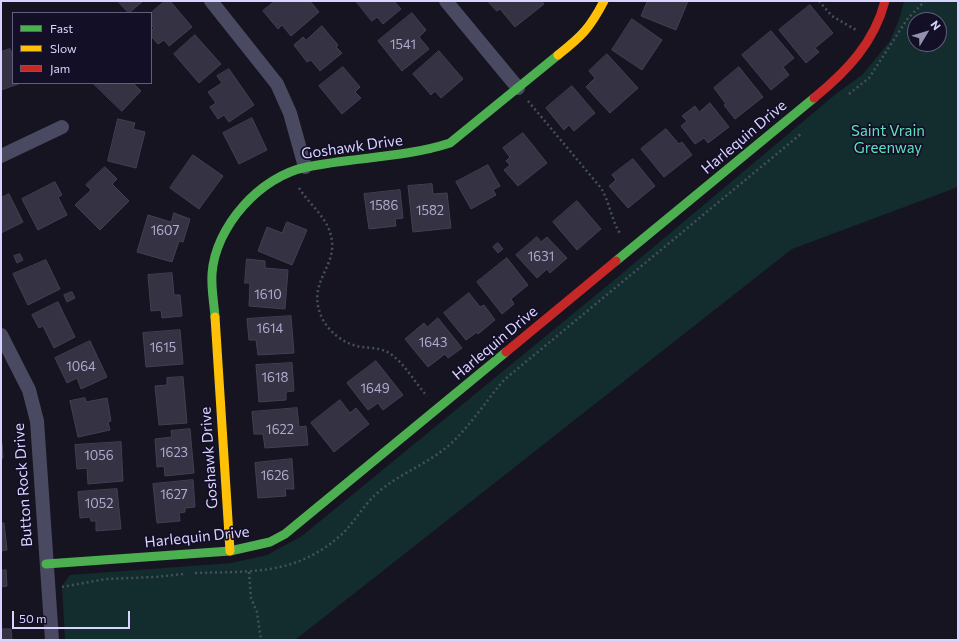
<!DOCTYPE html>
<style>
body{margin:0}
#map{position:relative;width:959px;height:641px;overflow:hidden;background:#161421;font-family:Commissioner,sans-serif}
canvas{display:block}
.frame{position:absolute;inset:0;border:2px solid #d9d4ff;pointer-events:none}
.legend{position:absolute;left:12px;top:12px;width:140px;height:72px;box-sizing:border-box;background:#130f26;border:1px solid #625e7d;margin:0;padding:5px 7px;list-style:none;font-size:12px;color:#d9d4ff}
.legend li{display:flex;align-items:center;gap:8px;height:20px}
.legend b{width:20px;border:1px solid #625e7d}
.north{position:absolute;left:907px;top:12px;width:40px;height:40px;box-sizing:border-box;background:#130f26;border:1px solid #625e7d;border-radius:50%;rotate:52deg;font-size:11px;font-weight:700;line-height:16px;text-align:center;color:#d9d4ff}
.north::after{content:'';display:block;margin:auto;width:14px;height:18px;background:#9591b1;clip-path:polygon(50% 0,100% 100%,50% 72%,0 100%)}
.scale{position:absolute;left:12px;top:611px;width:118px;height:18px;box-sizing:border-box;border:2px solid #d9d4ff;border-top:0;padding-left:5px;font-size:12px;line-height:14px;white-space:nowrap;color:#d9d4ff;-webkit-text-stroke:3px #130f26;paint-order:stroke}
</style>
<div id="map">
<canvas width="959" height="641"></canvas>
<div class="frame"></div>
<ul class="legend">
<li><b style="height:5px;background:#4caf50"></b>Fast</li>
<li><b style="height:5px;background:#ffc107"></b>Slow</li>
<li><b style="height:5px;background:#c62828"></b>Jam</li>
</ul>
<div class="north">N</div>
<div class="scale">50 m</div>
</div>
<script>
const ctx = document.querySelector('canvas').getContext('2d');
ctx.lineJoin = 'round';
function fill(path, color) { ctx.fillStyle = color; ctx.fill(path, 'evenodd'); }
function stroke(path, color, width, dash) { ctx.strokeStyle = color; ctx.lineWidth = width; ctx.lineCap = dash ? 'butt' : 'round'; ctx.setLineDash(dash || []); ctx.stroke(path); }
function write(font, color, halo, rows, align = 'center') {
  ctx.font = font + ' Commissioner,sans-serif'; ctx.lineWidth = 3.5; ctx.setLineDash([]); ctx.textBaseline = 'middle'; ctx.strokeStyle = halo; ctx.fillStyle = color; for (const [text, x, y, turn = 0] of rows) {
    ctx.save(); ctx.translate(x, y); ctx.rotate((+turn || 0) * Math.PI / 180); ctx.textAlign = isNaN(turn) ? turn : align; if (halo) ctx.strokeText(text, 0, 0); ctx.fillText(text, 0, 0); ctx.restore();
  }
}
const green = new Path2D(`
 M904,1H958V187L792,249L295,640H65L62,586L70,575L231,563L267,555L302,536L619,276L837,93L862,75L890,41L900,17ZM915,20H939V44H915Z`);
const building = new Path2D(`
 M118,1H143L129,13Z
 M165,1H170L192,27L169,46L164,40L158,44L151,36V31L154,28L151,25V13Z
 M275,1H310L319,12L291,36L282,25L278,29L263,11Z
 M356,1H394L401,9L383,24L377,17L372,21Z
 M488,1H541L544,4L515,27L500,9L497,11Z
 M643,1H688L676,30L641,16L647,2Z
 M810,5L833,33L815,48L819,52L806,63L779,30Z
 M412,13L426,30L419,37L429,49L402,71L378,41Z
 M632,19L662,40L642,70L612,50Z
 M322,26L338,45L336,47L342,53L320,71L311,60L307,62L294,45L303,37L306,40Z
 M771,31L794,58L783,67L789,75L771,90L742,55Z
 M195,35L221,64L199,83L174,54Z
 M10,49L13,56V83H21L1,90V52Z
 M439,51L463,79L441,98L435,91L431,95L413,74Z
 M607,54L638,88L610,113L586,87L595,78L589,71Z
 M343,67L360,87L355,92L361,98L342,114L319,86Z
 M739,67L763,97L735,119L724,105L726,104L714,88Z
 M229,69L254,105L229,122L224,115L218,119L210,107L216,103L208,92L222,83L217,76Z
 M93,83H133L141,91L122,111Z
 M572,86L595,113L574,131L569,125L564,130L546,108Z
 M710,103L729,127L708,143L704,138L695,144L681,126L687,121L682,116L695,106L699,112Z
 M252,118L267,150L239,164L223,133Z
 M118,119L135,123L133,129L145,132L136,168L108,161Z
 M666,129L679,144L682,142L692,155L664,177L641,149Z
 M523,133L547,163L518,186L504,170L510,165L506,161L510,157L503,148Z
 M193,155L223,176L199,209L170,188Z
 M633,159L655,186L628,208L609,186L616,180L612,175Z
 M488,165L500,186L493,190L496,195L471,209L456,182Z
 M105,167L117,179L112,184L129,201L100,230L75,205L91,190L86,185Z
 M55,182L62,195L58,197L67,215L38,230L22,199Z
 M432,184L433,194L447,193L451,228L413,232L408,186Z
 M400,190L403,218L395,219L396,226L369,229L364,194Z
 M9,194L23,222L1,233V198Z
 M577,201L601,229L577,250L553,222Z
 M174,213L190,219L183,242L179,241L172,262L137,252L148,215L171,222Z
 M287,222L307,230L292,265L258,251L267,227L282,233Z
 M537,237L541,242L547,237L567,258L550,273L547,269L537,278L516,255Z
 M498,243L503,249L498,253L493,247Z
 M20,254L23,260L17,263L14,256Z
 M507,258L528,285L511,299L514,304L502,314L477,282Z
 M247,259L265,261V268L288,270L285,309L249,306L250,283H245Z
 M46,260L60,289L28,305L13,274Z
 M172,273L174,295H180L182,316L162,318L161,310L151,311L148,275Z
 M72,292L75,298L67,302L64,295Z
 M469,293L480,307L484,305L495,320L478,334L477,332L466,340L444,313Z
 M58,302L75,337L54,348L43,326L39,328L32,315Z
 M291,316L294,353L258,355L256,340H249L247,319Z
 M438,318L462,348L448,358L445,354L428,367L405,339L424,323L427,327Z
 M180,330L183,364L146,367L143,333Z
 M90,341L107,377L81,389L77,378L67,383L55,358Z
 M376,361L403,395L383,410L378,403L368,410L347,383Z
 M292,363L294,391L286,392V400L259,402L256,365Z
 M183,377L187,423L159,425L155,386L167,385V378Z
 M85,398L86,402L107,398L111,421L108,422L110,430L78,437L70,401Z
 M340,400L350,413L356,408L369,424L334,452L311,423Z
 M297,408L299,427L306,426L308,445L265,448L263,434H254L252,412Z
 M190,429L194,473L165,476L164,466L157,467L155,439L172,437L171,431Z
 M121,442L123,481L88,484L87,468L77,469L75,445Z
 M1,443H2L3,458H1Z
 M292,459L294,489H285L286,496L258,498L255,463Z
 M193,480L195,507L185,508V512L179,513L180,521L157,523L153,484Z
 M117,489L121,529L96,531V521H91L90,517L80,518L78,492Z
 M1,523H4L7,550L1,551Z
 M6,570L7,586L1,587V571Z
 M1,629H11L12,640H1Z`);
const path = new Path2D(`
 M819,1L832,16L856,30
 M849,94L869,78L908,18L925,1
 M528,101L601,188C610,203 611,220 621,235
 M299,188C309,204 327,217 331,236C339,268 304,282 323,320C331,334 346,345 362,347C371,348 381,348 389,353C404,362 415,383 427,396
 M249,572L251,598L257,612L261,640
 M195,573C251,571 295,576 341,535C354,523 363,506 376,494C397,475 425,465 447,447C470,427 484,403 504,380L802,133
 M62,587L106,579L155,577L184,574`);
const street = new Path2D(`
 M211,1L277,84L290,113L305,167
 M446,1L518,88
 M1,156L62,127
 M1,335L29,390L37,421L52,640`);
const fast = new Path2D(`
 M616,261L814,98
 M215,317C214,303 211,288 212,274C215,227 260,176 307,167C354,157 404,158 450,143L558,55
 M46,564L230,551L270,542L285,534L506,352`);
const slow = new Path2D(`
 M558,55C582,36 590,28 604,1
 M215,317L230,551`);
const jam = new Path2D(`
 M814,98C847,71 874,43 885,1
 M506,352L616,261`);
const numberNames = [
 ["1541",403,45],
 ["1586",384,206],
 ["1582",430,211],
 ["1607",165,231],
 ["1631",541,257],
 ["1610",268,295],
 ["1614",270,329],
 ["1643",433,343],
 ["1615",163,348],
 ["1064",81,367],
 ["1618",275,378],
 ["1649",375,389],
 ["1622",280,430],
 ["1623",174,453],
 ["1056",99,456],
 ["1626",275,476],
 ["1627",174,495],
 ["1052",99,504]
];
const parkNames = [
 ["Saint Vrain",888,131],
 ["Greenway",888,148]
];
const streetNames = [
 ["Harlequin Drive",744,137,-40],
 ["Goshawk Drive",352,147,-8],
 ["Harlequin Drive",495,343,-40],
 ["Goshawk Drive",209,458,-94],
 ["Button Rock Drive",23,485,-94],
 ["Harlequin Drive",197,537,-6]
];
fill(green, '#132c2d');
fill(building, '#343243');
stroke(building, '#433f54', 1);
stroke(path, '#44505f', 2.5, [2, 3]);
stroke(street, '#4a4962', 14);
stroke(fast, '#4caf50', 9);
stroke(slow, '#ffc107', 9);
stroke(jam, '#c62828', 9);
write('13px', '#b0acd0', null, numberNames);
write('15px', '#5fe0c0', '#130f26', parkNames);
write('15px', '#d9d4ff', '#130f26', streetNames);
</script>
